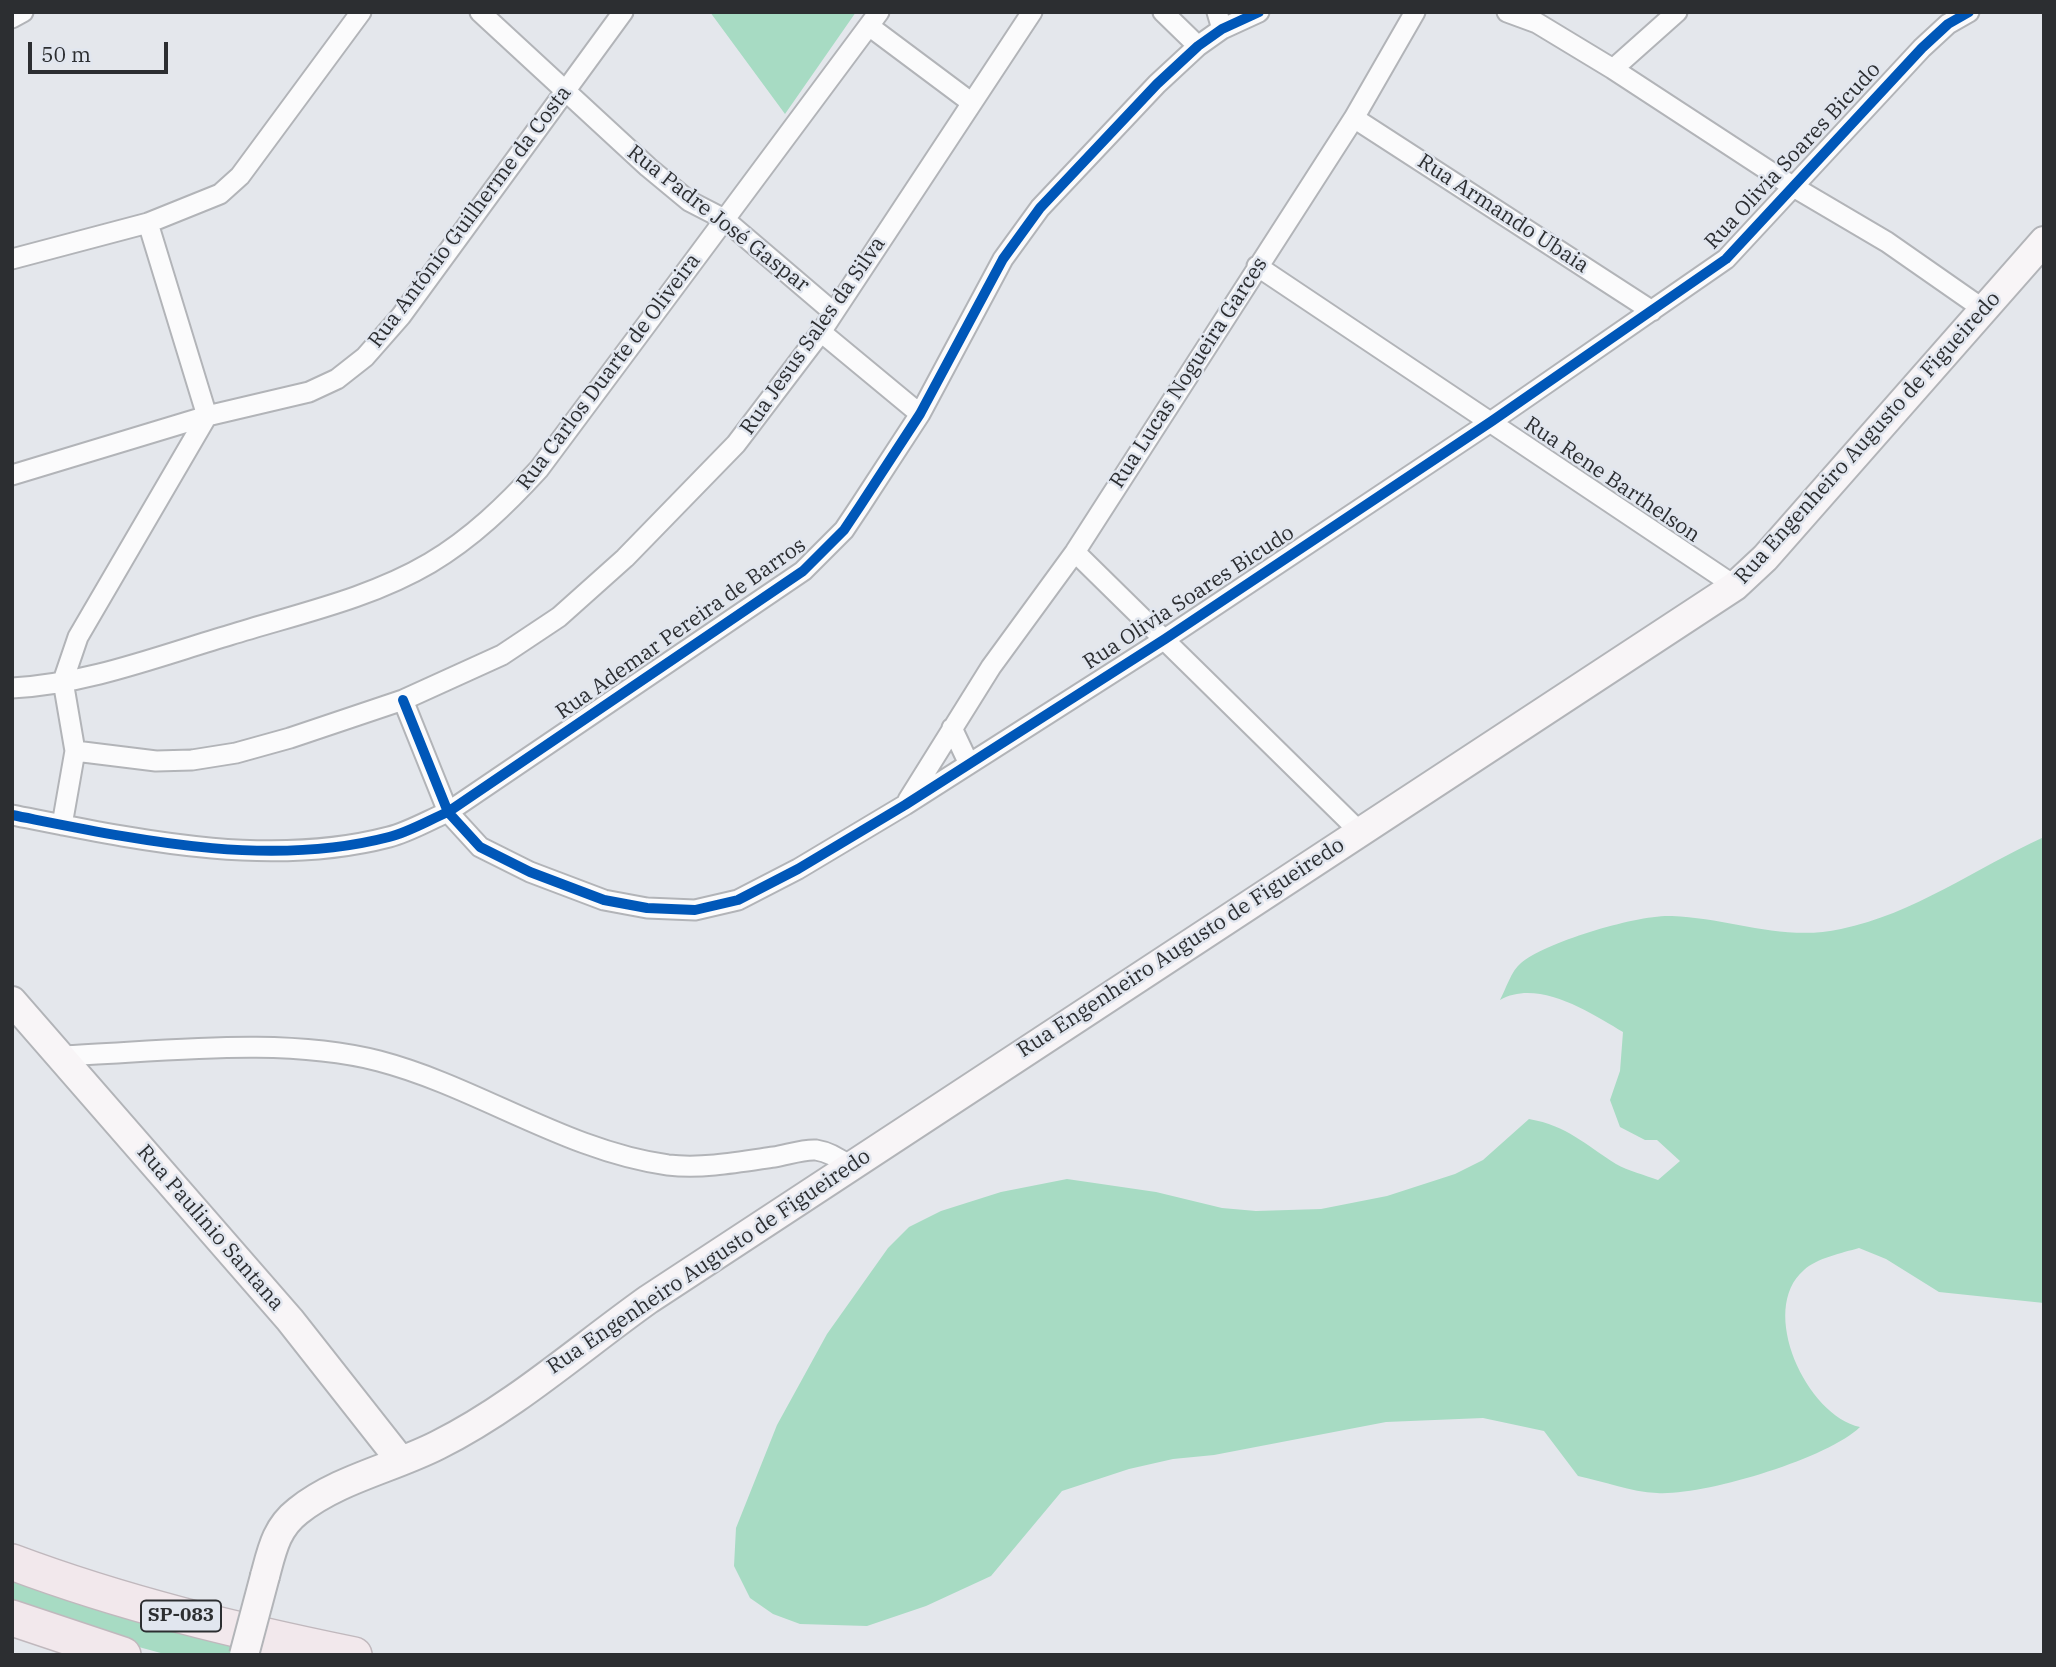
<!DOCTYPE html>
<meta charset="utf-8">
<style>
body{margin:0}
#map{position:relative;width:2056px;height:1667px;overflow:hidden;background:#e4e7ec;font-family:"IBM Plex Serif",serif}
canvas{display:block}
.frame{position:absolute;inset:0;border:14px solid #2c2e31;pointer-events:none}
.scale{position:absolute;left:28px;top:42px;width:140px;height:32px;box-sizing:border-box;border:4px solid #2c2e31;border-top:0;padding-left:9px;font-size:21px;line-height:24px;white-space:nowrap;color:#2c2e31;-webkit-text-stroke:5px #e1e6ef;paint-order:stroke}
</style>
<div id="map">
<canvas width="2056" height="1667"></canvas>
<div class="frame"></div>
<div class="scale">50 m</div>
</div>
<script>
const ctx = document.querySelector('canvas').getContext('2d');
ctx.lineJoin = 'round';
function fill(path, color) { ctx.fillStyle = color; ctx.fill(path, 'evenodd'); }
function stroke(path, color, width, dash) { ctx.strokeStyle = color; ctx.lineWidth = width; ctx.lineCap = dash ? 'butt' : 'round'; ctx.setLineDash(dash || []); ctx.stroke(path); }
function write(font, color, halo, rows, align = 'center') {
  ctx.font = font + ' "IBM Plex Serif",serif'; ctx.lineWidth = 5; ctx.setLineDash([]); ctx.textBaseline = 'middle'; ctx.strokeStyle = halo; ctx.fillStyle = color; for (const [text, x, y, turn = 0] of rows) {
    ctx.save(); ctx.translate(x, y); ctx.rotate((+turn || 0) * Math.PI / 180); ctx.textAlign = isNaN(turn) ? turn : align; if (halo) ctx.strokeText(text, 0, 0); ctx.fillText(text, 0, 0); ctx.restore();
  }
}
const green = new Path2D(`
 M710,12H856L785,114Z
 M2044,837V1303L1939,1292L1886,1259L1859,1248C1842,1253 1817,1258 1804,1270C1757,1310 1807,1416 1860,1427C1827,1459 1703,1496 1657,1493C1631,1492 1603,1481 1578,1476L1544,1431L1483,1418L1386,1422L1214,1455L1173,1459L1129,1469L1062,1491L991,1576L926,1606L867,1626L800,1624L773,1614L750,1598L734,1566L736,1528L777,1425L827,1334L888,1248L909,1227L941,1211L1001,1192L1067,1179L1156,1192L1222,1208L1256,1211L1321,1209L1387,1196L1455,1174L1483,1160L1529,1119C1568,1126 1584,1144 1616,1164C1628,1171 1645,1175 1658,1180L1680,1161L1657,1140H1645L1620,1127L1610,1100L1620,1071L1623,1032C1591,1013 1538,978 1500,1000C1506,989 1511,971 1521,963C1545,942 1639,914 1672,916C1729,918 1783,942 1841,929C1914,914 1976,868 2044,837Z
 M12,1574L294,1655H168L117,1641L12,1605Z`);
const street = new Path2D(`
 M480,12L648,167L689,201L724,219L833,312
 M1163,12L1198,46
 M1217,12L1222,29
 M1507,12L1537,23L1613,69L1792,186L1887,242L1983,309
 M12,18L23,12
 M869,26L972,103
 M1613,69L1677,12
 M1354,118L1652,311
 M12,259L148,223L220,194L240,176L361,12
 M1257,266L1735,586
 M821,332L920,414
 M12,475L207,416L309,392L337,379L365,357L401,316L623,12
 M1075,552L1359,831
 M12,688C87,684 159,656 230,635C297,614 369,599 430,563C472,538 506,505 539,469L879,12
 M403,700L448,812L480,847L530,872L604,900L647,908L695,910L738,900L798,869L905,805L1165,639L1492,421L1726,259L1922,48L1948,24L1969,12
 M952,728L969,764
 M75,751L156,761L192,760L236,753L290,738L403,700L502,655L559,617L625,558L736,444L821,332L1032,12
 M908,800L991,667L1075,552L1354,118L1415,12
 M12,815C134,839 266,869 389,837C409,832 429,820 448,812L803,571L844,530L860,506L920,414L1003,259L1040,208L1157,84L1198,46L1222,29L1259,12
 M62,825L75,751L63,681L78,637L207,416L148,223
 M61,1056C162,1052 281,1036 379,1061C478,1087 566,1151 668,1165C703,1169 740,1162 774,1157C787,1155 803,1149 816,1150C829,1152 839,1158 849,1166`);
const secondary = new Path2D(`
 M12,1001L290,1320L401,1461
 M265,1576C272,1550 276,1528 298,1511C338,1479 393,1468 438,1445C514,1407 580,1348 649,1299L1735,586L1765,558L2044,241`);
const highway = new Path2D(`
 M12,1562C124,1604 237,1631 354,1655
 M12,1618L123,1655`);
const secondaryBridge = new Path2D(`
 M244,1655L265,1576`);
const cycleway = new Path2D(`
 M403,700L448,812L480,847L530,872L604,900L647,908L695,910L738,900L798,869L905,805L1165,639L1492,421L1726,259L1922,48L1948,24L1969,12
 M12,815C134,839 266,869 389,837C409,832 429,820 448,812L803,571L844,530L860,506L920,414L1003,259L1040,208L1157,84L1198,46L1222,29L1259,12`);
const shields = [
 [181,1616,80]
];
const shieldNames = [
 ["SP-083",181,1616]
];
const streetNames = [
 ["Rua Olivia Soares Bicudo",1793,156,-47],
 ["Rua Armando Ubaia",1503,214,33],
 ["Rua Antônio Guilherme da Costa",470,217,-53],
 ["Rua Padre José Gaspar",718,219,38],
 ["Rua Jesus Sales da Silva",813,336,-55],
 ["Rua Carlos Duarte de Oliveira",609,372,-53],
 ["Rua Lucas Nogueira Garces",1189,373,-57],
 ["Rua Engenheiro Augusto de Figueiredo",1868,438,-48],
 ["Rua Rene Barthelson",1612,480,34],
 ["Rua Olivia Soares Bicudo",1189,598,-33],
 ["Rua Ademar Pereira de Barros",681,629,-35],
 ["Rua Engenheiro Augusto de Figueiredo",1181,948,-33],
 ["Rua Paulinio Santana",210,1228,49],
 ["Rua Engenheiro Augusto de Figueiredo",709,1262,-34]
];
fill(green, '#a7dbc3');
stroke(street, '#b2b4b8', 23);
stroke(secondary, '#b2b4b8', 32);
stroke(highway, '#c0b8bd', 38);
stroke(street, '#fbfbfc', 19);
stroke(secondary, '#f8f5f7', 28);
stroke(highway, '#f2e8ec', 35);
stroke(secondaryBridge, '#b2b4b8', 32, []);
stroke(secondaryBridge, '#f8f5f7', 28);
stroke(cycleway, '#0057b8', 10);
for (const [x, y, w] of shields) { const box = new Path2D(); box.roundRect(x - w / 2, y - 15.5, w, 31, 5); ctx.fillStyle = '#e1e6ef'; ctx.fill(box); stroke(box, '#2c2e31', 2); }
write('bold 19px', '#2c2e31', null, shieldNames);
write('21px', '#2c2e31', '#e1e6ef', streetNames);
</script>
